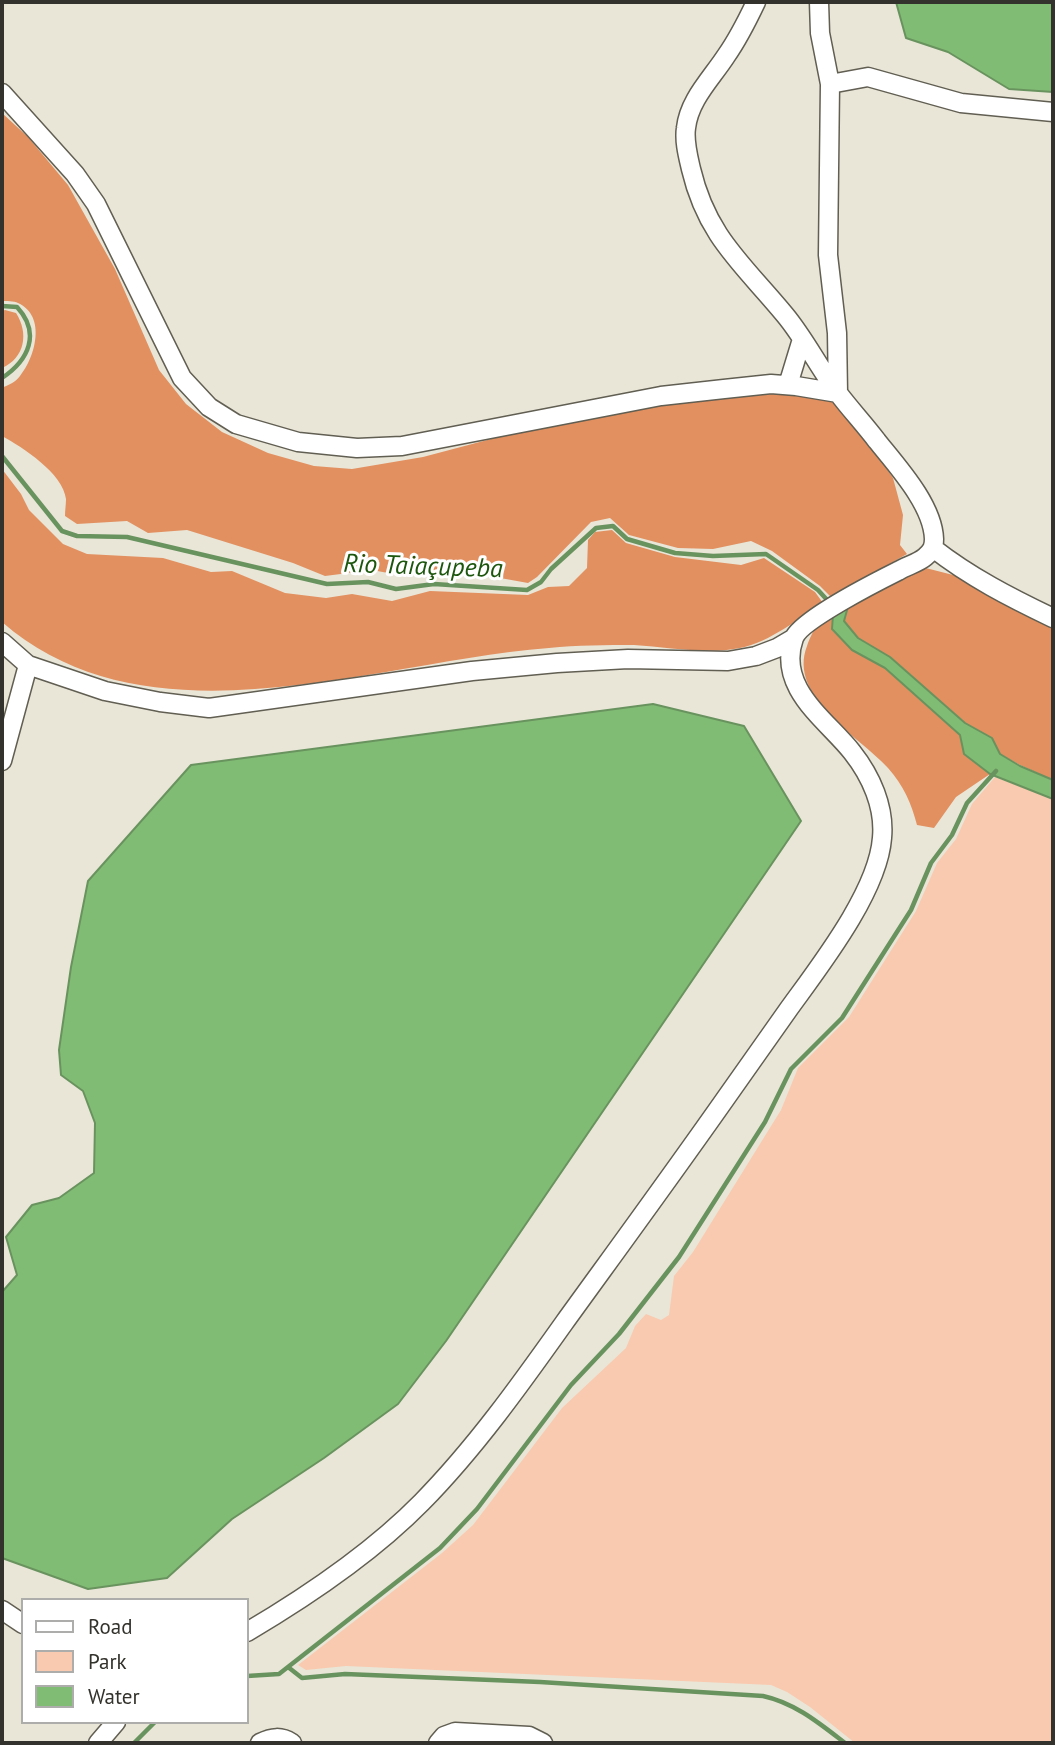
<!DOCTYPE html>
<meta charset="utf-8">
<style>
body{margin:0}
#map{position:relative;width:1055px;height:1745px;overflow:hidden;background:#e9e6d8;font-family:"PT Sans",sans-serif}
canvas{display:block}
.frame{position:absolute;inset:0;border:4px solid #33322c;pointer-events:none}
.legend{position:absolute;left:21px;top:1598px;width:228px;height:126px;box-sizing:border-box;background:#fff;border:2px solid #adadab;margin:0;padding:9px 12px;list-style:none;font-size:21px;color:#33322c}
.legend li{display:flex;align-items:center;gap:14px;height:35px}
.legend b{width:35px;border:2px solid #adadab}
</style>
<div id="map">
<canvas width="1055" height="1745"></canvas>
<div class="frame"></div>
<ul class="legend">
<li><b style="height:9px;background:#fff"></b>Road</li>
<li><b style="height:19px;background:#f9caaf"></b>Park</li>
<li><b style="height:19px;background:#80bc74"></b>Water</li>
</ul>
</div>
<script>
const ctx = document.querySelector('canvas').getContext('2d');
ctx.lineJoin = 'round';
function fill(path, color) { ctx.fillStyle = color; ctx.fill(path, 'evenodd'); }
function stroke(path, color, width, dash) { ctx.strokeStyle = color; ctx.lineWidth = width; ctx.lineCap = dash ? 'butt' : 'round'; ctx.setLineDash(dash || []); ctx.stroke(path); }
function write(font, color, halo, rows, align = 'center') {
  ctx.font = font + ' "PT Sans",sans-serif'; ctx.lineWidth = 6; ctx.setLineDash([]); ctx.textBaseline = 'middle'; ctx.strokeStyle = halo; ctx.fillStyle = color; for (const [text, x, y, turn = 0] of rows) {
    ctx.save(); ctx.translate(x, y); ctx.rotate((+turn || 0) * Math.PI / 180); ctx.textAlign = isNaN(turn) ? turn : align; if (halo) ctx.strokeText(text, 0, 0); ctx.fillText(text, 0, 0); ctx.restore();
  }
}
const green = new Path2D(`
 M995,777L1053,799V1743H855L810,1707L787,1692L771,1685L346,1666L306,1670L298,1665L442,1553L473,1525L562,1408L626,1348L635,1326L646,1314L661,1320L669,1315L674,1276L693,1252L781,1110L798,1068L849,1017L916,911L937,863L956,839L972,804Z`);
const forest = new Path2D(`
 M2,113L28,137L68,185L115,269L159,370L186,404L222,432L268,453L314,466L352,469L423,457L544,425L605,412L781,386L820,394L849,413L893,478L903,515L900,545L907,554L831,597L820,586L772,551L751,541L713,549L678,548L629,535L610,518L591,522L537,577L528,583L478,574L449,572L404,576L372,570L325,576L293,563L187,530L148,533L127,521L77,524L65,516C65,510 66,504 66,499C63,473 22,447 2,436V388C8,385 16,382 20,376C35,358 47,316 18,303C14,301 6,301 2,301Z
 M5,310L16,313C29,333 25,358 2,368V311Z
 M2,469L21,494L29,510L63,544L87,554L163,558L211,572L232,571L285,593L326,598L352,594L392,601L430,591L528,595L548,587L569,586L587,568L588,540L595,532L612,530L626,543L675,557L741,565L764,558L815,592L823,603C798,619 770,642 740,648C705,655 669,647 634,645C607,645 577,645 549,648C377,661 150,751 2,622Z
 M914,565L957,576L1053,624V780L1020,765L1000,754L991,738L965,723L890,657L858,638L844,621L849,603Z
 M833,615L832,630L852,650L885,668L960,735L964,754L990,774L956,797L934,828L917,825C911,803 904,786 888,768C860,737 787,697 807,646C813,630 817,622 833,615Z`);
const water = new Path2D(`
 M896,2H1053V92L1009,89L948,52L906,38Z
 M849,603L844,621L858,638L890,657L965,723L992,738L1000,754L1020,766L1053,780V799L990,774L964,754L960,735L885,668L852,650L832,629L833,615Z
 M653,704L744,726L801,821L446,1341L398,1404L324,1458L232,1519L167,1578L88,1589L2,1558V1292L17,1275L6,1237L32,1205L59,1198L94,1173L95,1123L83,1091L61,1075L59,1050L71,967L88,881L191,765Z`);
const stream = new Path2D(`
 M2,306L17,307C41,333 29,360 2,378
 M2,456L62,531L77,536L127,537L327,584L368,582L396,589L434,584L527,590L541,582L551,569L596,528L613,526L627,539L675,553L713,556L766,554L818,590L829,602
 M288,1667L302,1678L345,1674L540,1682L763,1696C795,1703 819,1723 845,1743
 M247,1676L279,1674L440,1548L477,1509L571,1385L619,1334L679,1257L765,1122L791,1069L842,1018L911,910L931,863L952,835L967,803L996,771
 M134,1743L155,1722`);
const minor = new Path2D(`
 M830,84L868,77L961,103L1053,112
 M2,93L75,174L96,204L182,378L209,407L236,424L298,442L357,448L402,446L661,396L724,389L771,384L796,386L838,393L837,333L828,255L830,84L820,33L819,2
 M788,385L802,339
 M933,548C970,577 1011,598 1053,618
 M2,642L28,665L2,761
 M28,665L105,691L160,702L209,708L472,671L557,663L628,659L728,661L756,656L777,648L794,638
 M2,1610L23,1624
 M247,1632C308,1596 371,1554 422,1502C475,1448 520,1385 564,1323C619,1247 674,1172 728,1095C748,1067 768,1038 788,1010C819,967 878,892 882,838C885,807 871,776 852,752C827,720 776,688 794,638C801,620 878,581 898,571C906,566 918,563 925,557C932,551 934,547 934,539C933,505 897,466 877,441C865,425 850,409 838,393C819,368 805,339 785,315C743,264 707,237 691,169C688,156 684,141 686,128C689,100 711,79 726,56C738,39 747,21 756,2
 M98,1743L116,1722
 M260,1743C272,1737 281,1736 292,1743
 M438,1743L444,1736L455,1732L529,1736L543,1743`);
const waterNames = [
 ["Rio Taiaçupeba",423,567,2]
];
fill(green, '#f9caaf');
fill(forest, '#e29060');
fill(water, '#80bc74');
stroke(water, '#69935e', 2);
stroke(stream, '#69935e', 4.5);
stroke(minor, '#615e52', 21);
stroke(minor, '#fff', 18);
write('italic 26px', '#1c560d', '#fff', waterNames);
</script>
